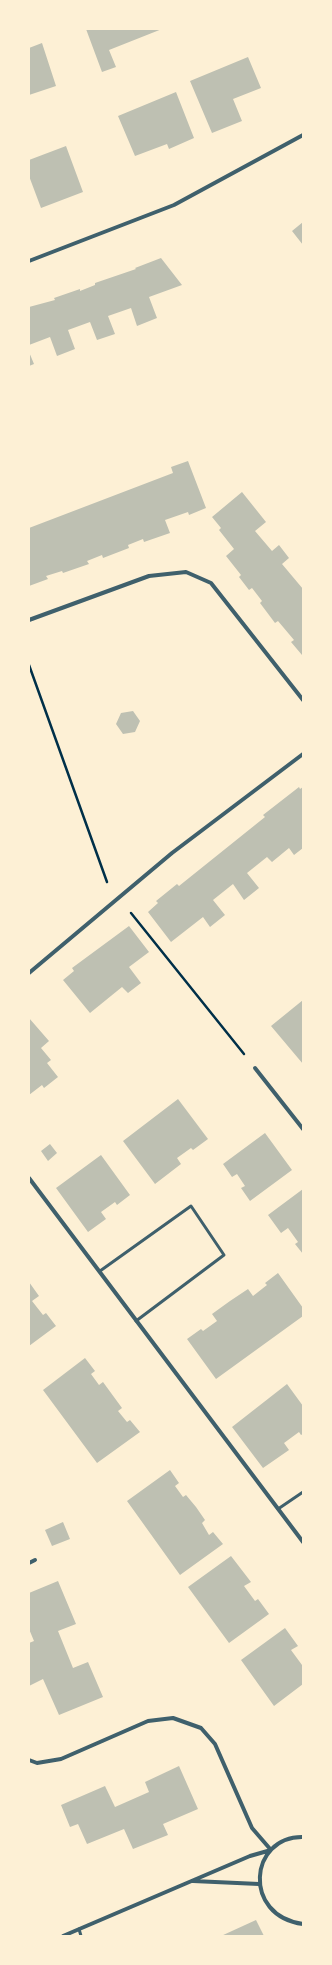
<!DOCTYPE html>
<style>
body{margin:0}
#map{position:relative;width:332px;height:1965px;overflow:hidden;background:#fdf0d5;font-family:"Archivo Narrow",sans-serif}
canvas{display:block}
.frame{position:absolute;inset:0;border:30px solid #fdf0d5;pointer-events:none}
</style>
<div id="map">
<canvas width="332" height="1965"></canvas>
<div class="frame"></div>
</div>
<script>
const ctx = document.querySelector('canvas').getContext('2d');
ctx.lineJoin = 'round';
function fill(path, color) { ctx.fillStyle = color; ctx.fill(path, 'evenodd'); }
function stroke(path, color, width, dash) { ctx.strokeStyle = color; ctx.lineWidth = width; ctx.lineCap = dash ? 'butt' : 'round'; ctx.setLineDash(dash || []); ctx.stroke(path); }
const building = new Path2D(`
 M86,29H162L109,50L116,67L102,72Z
 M42,43L56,86L29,95V48Z
 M248,57L261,88L233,99L242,121L212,133L190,81Z
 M176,92L194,138L169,149L167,144L135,156L118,116Z
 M66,146L83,192L41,208L29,176V160Z
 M303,222V245L292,231Z
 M161,258L182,285L149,297L157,318L137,326L131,308L108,316L115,334L97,340L90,322L68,330L75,349L57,356L50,337L29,345V307L55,300L54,298L80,289V291L95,285V283L136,269L135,268Z
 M29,352L34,364L29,366Z
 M188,461L206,508L189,515L188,512L165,520L170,533L144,542L143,539L128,545L129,548L103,558L102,555L87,561L89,564L63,573L62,571L46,576L48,579L29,586V528L173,473L171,467Z
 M242,492L266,522L255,531L272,551L279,545L289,558L282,564L303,589L302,655L291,642L294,640L278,621L275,623L260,603L262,601L252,588L249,590L239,577L241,575L226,556L234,549L219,530L221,528L212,517Z
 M133,711L140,721L135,732L123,734L116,724L121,713Z
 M299,787L300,789L303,787V848L294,855L289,848L272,862L267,857L247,873L259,888L244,900L233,884L213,900L225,915L210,927L203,917L171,942L148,912L158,903L156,901L177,884L179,886L265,817L263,815Z
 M129,926L149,952L129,967L141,983L128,993L122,987L90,1013L63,980L74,971L72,968Z
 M303,1000V1064L271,1026Z
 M29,1018L49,1041L41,1048L51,1060L47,1063L58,1077L44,1088L42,1085L29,1095Z
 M178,1099L208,1139L193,1150L191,1148L177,1158L181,1164L155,1184L123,1141Z
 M265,1133L292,1170L250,1201L241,1188L245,1186L237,1174L232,1177L223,1164Z
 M50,1144L57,1153L48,1161L41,1151Z
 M101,1155L130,1195L117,1205L115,1202L101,1212L106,1219L88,1232L56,1188Z
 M303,1189V1254L295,1244L298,1242L288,1228L281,1233L268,1215Z
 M278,1273L303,1308V1316L216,1379L187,1339L201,1329L203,1331L217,1321L212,1314L230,1301L248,1289L253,1296L267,1285L265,1283Z
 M29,1282L39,1296L32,1301L43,1315L46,1313L56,1326L29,1346Z
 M85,1358L95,1371L91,1374L99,1385L103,1382L122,1408L118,1411L127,1422L130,1420L140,1432L97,1463L43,1390Z
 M287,1384L303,1406V1434L301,1435L299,1432L284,1443L289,1450L263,1468L232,1427Z
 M170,1470L179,1483L175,1486L183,1497L186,1495L196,1507L205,1520L202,1523L209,1535L213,1532L223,1544L180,1575L127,1501Z
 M63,1522L70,1539L52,1546L45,1530Z
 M231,1556L251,1582L244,1586L255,1601L258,1599L269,1614L229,1643L188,1587Z
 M58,1581L76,1624L58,1631L73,1668L88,1662L103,1697L59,1715L43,1679L29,1686V1643L34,1641L29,1629V1593Z
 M285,1628L298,1646L291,1650L302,1665L303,1663V1684L274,1706L241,1660Z
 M179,1766L198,1809L163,1824L168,1835L133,1849L124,1829L87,1844L78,1824L70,1827L61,1805L105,1786L115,1807L149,1792L145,1782Z
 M256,1920L264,1936H221Z`);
const path = new Path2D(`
 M29,665L107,882
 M131,913L244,1054`);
const service = new Path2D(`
 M100,1271L191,1206L224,1255L136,1321
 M278,1509L303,1492
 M79,1929L81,1936`);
const minor = new Path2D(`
 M29,261L174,205L303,135
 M29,620L149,576L186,572L211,583L303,700
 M29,973L172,853L303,754
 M255,1068L303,1129
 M29,1178L303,1542
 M29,1563L35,1560
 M29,1760L37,1763L61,1759L148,1721L173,1718L201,1728L215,1744L252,1828L271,1850L250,1856L63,1936
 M303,1837C249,1836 242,1916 303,1924
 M193,1881L259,1884`);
fill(building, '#bec0b2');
stroke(path, '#003049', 2.5);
stroke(service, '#3f606c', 3);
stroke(minor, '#3f606c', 4);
</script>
